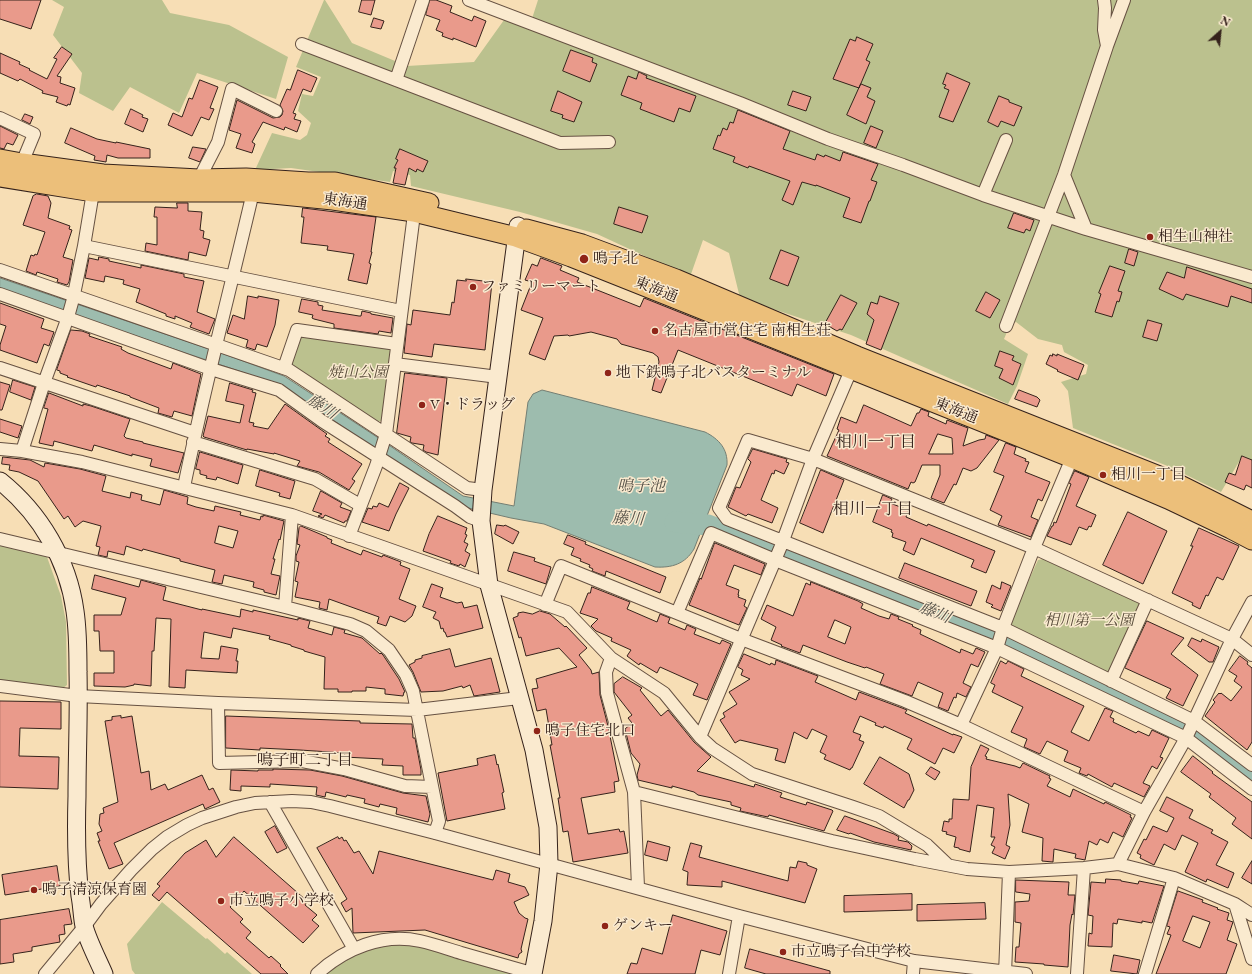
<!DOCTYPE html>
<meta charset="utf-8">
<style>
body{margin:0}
#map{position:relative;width:1252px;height:974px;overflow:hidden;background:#f7deb5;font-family:"EB Garamond",serif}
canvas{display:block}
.north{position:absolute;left:1200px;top:12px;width:40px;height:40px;-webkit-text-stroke:3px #faeacf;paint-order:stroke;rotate:27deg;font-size:11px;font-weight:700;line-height:16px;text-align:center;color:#35221b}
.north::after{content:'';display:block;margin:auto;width:14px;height:18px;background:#35221b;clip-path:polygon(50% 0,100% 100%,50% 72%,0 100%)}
</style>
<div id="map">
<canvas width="1252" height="974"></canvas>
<div class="north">N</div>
</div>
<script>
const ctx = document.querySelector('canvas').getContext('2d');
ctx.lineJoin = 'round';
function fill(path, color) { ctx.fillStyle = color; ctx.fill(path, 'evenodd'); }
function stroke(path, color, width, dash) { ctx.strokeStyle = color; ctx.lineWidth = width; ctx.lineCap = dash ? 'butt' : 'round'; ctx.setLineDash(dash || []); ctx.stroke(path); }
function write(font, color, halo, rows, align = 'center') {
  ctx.font = font + ' "EB Garamond","Noto Serif JP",serif'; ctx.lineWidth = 3; ctx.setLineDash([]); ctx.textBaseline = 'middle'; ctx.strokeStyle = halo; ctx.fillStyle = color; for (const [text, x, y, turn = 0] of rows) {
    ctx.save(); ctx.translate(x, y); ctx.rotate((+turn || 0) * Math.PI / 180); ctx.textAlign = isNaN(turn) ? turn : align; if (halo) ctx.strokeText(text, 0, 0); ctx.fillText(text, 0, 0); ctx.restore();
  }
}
const green = new Path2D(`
 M52,0H162L170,13L229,25L288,57L276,99L197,73L179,113L130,87L113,111L79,93L82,73L53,35L64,7Z
 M324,0H325L352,43L407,66L474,62L504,20L529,28L538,0H1252V468L1240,460L1221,492L1170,467L1073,428L1068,391L1061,382L1086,374L1088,365L1064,352L1062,345L1038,339L1016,322L1010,325L1004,339L1028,354L1017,386L1008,404L851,335L740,298L729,253L703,240L690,277L597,234L520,212L411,186L410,175L393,171L390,182L291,168L255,170L272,133L300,140L307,135L311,123L298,111L302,94L313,96L321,77L296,67Z
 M303,334L387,346L392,350L384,420L377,422L291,365L298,337Z
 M0,544L44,554L47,557L61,596L66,622L67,685L62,689L0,681Z
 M1043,559L1138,601L1140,608L1113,668L1106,672L1011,626V619L1038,560Z
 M162,902L206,939L207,938L225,954L227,952L252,974H135L132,970L127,944Z
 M391,944L417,945L513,974H325L336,965L370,948Z`);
const water = new Path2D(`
 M0,278L221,353L284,376L380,439L463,496L514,506L528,402L533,394L542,390L705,432C719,439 728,449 727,465L694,549C685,564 672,568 655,567L544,524L511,518L464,507L280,385L0,290Z`);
const river = new Path2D(`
 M675,522L708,525L967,625L1005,641L1179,723L1200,734L1252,776`);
const building = new Path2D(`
 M0,0H41L31,29L0,19Z
 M362,0H375L371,15L359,12Z
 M430,0H436L452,6L450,12L472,21L474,16L486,21L476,47L453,38V40L442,36L443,33L436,30L440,20L426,15Z
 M374,18L384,21L381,29L371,27Z
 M857,37L873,44L866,60L870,62L859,88L833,79L850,39L855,41Z
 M62,47L72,54L57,76L61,77L60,83L75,88L70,105L68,104L67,106L56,102L58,97L42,93L43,91L20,79L18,81L0,73V53L20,62L19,64L30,69L29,70L47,79L57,59L54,58Z
 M571,50L593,58L592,62L597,64L590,82L563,71Z
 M298,70L317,78L311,92L303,89L293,113L296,114L294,119L301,121L297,132L285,127L284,130L263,122L252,142L255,144L252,153L236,148L241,134L229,130L237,100L273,118L280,117L282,115L283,111L280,105L287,89L290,90Z
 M639,72L647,76L646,78L696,96L690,112L679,108L674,122L640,109L642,103L621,95L628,76L636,79Z
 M947,73L970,83L953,122L939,117L949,90L944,88L946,85L943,84Z
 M200,80L218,87L210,108L214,109L209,120L201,117L192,136L168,125L173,113L182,117L189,98L192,99Z
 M861,84L871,88L867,97L875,101L866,124L847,115Z
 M558,91L582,102L574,122L562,118L563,115L551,111Z
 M793,91L811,97L806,111L788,105Z
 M999,96L1009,100V102L1022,107L1014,126L1001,121L998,127L988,122Z
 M131,109L143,115L142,117L148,119L143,132L125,124Z
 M738,110L790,131L783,149L815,160L817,154L824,157L825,155L840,161L843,152L878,164L871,180L877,182L870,201H869L861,223L843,217L850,198L816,185V186L802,182L793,205L782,200L790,181L749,166L748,168L733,162L735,157L713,149L718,135L720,136L723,128L727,130L730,122L733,123Z
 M25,114L33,117L30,124L22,120Z
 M0,126L18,135L13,145L7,143L4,149L0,148Z
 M871,126L883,131L876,148L864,143Z
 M71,128L97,139L116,143V142L150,149V158H118L107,155L106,162L94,160L95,156L65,143Z
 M193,147L206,149L200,162L189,158Z
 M400,149L428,161L423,172L417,169L416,172L409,168L405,185L393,183L396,168H394L398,160L396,159Z
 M37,194L48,196L51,203L48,218L70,226L69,229L72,230L63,257L73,260L69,282L67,285L57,282L58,279L37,272L36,275L26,271L31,255L34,256L35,254L37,255L45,232L23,225L33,196Z
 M177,203H188V211L202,212L200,230L204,231L203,238L210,240L206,256L189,252L188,260L145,251L146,243L157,245V217H154L155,207L177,208Z
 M619,207L648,216L642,233L614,224Z
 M303,208L376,217L371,252H372L369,263L371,264L367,284L348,280L354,254L327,250L328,246L301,243L304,217H302Z
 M1014,213L1034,220L1030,231L1026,229L1024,233L1008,228Z
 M1129,249L1138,252L1134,266L1125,263Z
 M781,250L799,257L788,286L770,279Z
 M99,257L109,259V261L141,268V265L184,274V277L204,281L197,312L215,319L209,334L190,327L192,323L175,316V319L166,316V314L136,302L140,289L123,284L124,280L105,276L104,282L85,278L89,258L98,260Z
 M541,258L562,266L560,270L579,278L577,282L640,307L644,298L834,374L826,396L797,384L792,396L678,350L661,393L652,390L659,362L658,357L653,353L621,344L617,339L591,332L569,336L568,335L554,336L545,360L529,354L543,318L521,310L532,282L525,280L532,264L537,266Z
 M1110,266L1125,271L1118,291L1122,292L1119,302L1117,301L1112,317L1095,312L1101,294L1099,293Z
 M1187,267L1252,289V303L1231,296L1228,307L1186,294L1183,300L1159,289L1167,272L1184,278Z
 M466,279L492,282L485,350L434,344L432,357L404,353L407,324L411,325L413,310L450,315L452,302L454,303L457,280L466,281Z
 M986,292L1000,300L990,318L976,311Z
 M841,295L857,303L842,330L840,329L837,331L825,324Z
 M248,296L258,298V296L279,300L275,325L267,347L257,344L255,350L246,347L248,340L227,333L233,315L244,319Z
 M880,296L899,303L881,350L866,344L874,320L867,314L871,302L877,304Z
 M302,299L318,302V305L323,306L322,310L359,316H361L362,311L371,313V314L393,318L391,333L379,331L378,334L334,328V324L314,319L312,318L313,315L299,312Z
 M0,303L44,319L41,328L54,332L49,346L44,344L37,363L0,350V345L6,326L0,324Z
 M1148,320L1162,324L1157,341L1143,337Z
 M71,330L82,331L90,334L89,336L122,347L121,349L128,353L171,369L173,363L201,374L192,416L174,411L172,417L158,413L159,408L130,397V396L97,385L96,387L67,377L68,376L60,373V371L57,370Z
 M1000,351L1014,356L1012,360L1021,364L1013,385L999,378L1003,369L995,366Z
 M1053,354L1057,356V354L1084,365L1078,380L1057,371L1058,370L1046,364L1050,355L1052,356Z
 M405,373L447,378L438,455L426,452L423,450L424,445L412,443L410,442L411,437L397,433Z
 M13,380L35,387L31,400L10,392Z
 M0,382L10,385L2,410H0Z
 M230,383L253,390L252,392L256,393L249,422L254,423L253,426L268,429L285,404L327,434L325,436L330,439L328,442L362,464L352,479L355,481L349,490L319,472L297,466L300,461L274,453V454L247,449V450L204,437L203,436L208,416L240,423L244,405L226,401Z
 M1019,390L1037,397L1040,400L1037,407L1015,399Z
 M49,393L83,406V404L91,406L130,419L124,436L126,438L143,442V443L184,453L178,473L150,466L152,459L132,454V456L94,445L92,451L54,441L53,446L39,443L48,409L44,408Z
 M864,405L911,426L917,413H919L921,409L929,412L928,416L946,424L947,420L968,428L963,446L979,440L985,439L986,435L999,440L977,468L971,471L963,468L956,485L954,484L944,503L931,498L940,475V465H922L915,482L913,483L911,482L908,489L827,456L839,430L837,429L841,417L856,423ZM938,434L952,438L953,454H929Z
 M0,419L22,426L18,438L0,432Z
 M1006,443L1016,447L1014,454L1026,459L1025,461L1029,462L1025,472L1050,482L1042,501L1038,499L1031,517L1038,520L1031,537L998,525L1002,516L990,510L1004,476L994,472Z
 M753,449L787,459L786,462L789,463L784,474L775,470L774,474L772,473L761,500L778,508L772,523L748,514L746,516L728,507L736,487L740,488L751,462L748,459Z
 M200,452L243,465L238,484L217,477L216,480L206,478L207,476L200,474V470L196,469Z
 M1242,456L1252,460V488L1246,485L1244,490L1225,482L1229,473L1235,475Z
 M3,457L30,460L44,467L45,463L80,469L106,476L102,491L130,498L131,492L142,495L141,500L160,505L164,490L188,497L187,504L196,507L214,511L215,506L241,512L240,515L260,520L261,516L263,517V515L284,521L280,540L279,539L273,559H275L271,574L280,576L276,595L264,592V590L253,587L254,582L224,575L222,584L212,582L215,570L180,561V559L143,549L142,551L126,546L124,555L108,551L107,557L98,555L100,547L96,546L101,526L83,521L75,527L68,516L64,519L38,481L19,472L9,470L10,465L2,464ZM219,526L238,531L233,548L215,543Z
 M260,470L295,481L290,499L279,496L280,493L256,486Z
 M821,470L844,480L823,533L800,523Z
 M1075,471L1089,477L1076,506L1096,515L1091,527L1089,526L1087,530L1079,527L1071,545L1047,536L1052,526H1053L1054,522L1056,523L1065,500L1071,484L1069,483Z
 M400,483L409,488L396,514L389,531L362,522L368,508L372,509L373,506L377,507L379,503L388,507Z
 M321,491L342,503L340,507L351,511L347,521H345L344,523L325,515L323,518L318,516L322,514L313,511Z
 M883,495L892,499L890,503L908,510L906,517L927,526L928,524L995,551L986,573L971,567L974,560L921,538L914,555L903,550L906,542L892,537L893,533L891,532L892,530L873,522Z
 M1128,512L1167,531L1143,584L1103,565Z
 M438,516L467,528L465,534L467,535L464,542L468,544L465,551L470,554L465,567L460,564L459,566L450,563L451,561L423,551L429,534Z
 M497,525L504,526L505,525L519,532L513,544L495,534Z
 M301,526L327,537V538L332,540L331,543L361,555L363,550L382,557L383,555L401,562L400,565L410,569L399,599L416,606L412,616L405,622L390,616L386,626L377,623L379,617L329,599L327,610L319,608L320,602L295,597L298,582L295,581L299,562L296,561V556L300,545L297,544L299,528Z
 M1199,528L1239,546L1223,580L1217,577L1208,596L1206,595L1200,609L1192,605L1193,603L1172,593L1193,546H1191Z
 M568,535L586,542L585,544L666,577L660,593L606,571L605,576L592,571L593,569L589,567L590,565L580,561L581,559L571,555L574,548L564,544Z
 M715,543L765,564L761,575L734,565L726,585L739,590L738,595H739L738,597L746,600L744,606L747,608L739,625L689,605L700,578L701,579Z
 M514,552L535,558L534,561L551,567L546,584L508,571Z
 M905,563L977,591L971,606L899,578Z
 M95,575L139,587L141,580L166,587L163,600L202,610V609L240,617L241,609L253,612V610L298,620V618L310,621L308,628L332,635L334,627L345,630L344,633L362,638L380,654L381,653L383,655L399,679L405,692H404L403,696L385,694V689L366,687V691H352V692H338V689H324L325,657L304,651V650L291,646V645L269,639L270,636L233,628L231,638L204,632L201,658L219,659L221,646L238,649L236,661H238L237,673L186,670L185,688L169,687L171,619L156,618L154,651H152L151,686L134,684V685L125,687L94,686V673H114V651H100L99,631H94V615H121L126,598L92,589Z
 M811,582L858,601L863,604L861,608L879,616L889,619L891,614L899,617L898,619L913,625L912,626L921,630L920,634L960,653L961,649L973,654L976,648L985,652L978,667L971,664L963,683L971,687L966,697L957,693L956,698L954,697L948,711L938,707L943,693L918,682L912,696L880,684L884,674L866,667L865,668L847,662L803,645L800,653L781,646L782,645L771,640L776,627L761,619L767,605L793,616L806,583L810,585ZM835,620L851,627L845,644L828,637Z
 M1002,582L1011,586L1001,611L991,607L993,605L986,602L992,585L1000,589Z
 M432,584L443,588L440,597L457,603L462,602L464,608L477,605L483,628L447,637L445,632H444L443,628L441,629L439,621L433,618L436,612L423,607Z
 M592,587L630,602L627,609L657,622L660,614L670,618L668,623L685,630L687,625L696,629L694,634L720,644L722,640L731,644L707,700L693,695L698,684L660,667L657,673L640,663L639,665L627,656L631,650L611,641L612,638L596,631L591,626L598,619L580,613L588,593H590Z
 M540,611L550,614L565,627L566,626L587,648L579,655L591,670L592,674L599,672L600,695L608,726L619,781L614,782L615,792L581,798L588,834L619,829L620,832L624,831L628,853L573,862L568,831L563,832L558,798H560L550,745H552L546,709L537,711L532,689L538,688L536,679L577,667L559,648L526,656L521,637L519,638L513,618L518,616V613L523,612L532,614Z
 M1147,621L1184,638L1171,654L1198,675L1183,706L1166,698L1171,689L1125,668Z
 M1192,638L1201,642L1202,639L1219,647L1213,662H1209L1188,646Z
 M450,649L455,667L491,658L500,692L474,696L470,685L463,688L462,686L443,691L421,692L413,672L409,665L415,662V660L422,658V656Z
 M744,654L770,665L771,663L775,665L776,660L818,676L815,682L856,700L859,692L902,708L907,710L905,713L953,735V734L962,737L954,753L943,748L935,764L907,749L912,739L884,726L883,728L875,725L876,723L860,716L853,732L861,735L859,740L864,742L852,768H851L850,770L824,759L826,755L820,752L827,736L812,729L807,739L794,732L785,763L775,760L778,749L740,740L735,743L720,720L725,717L723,713L737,704L729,692L750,679L741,675L743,670L738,667Z
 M1240,656L1248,662L1247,664L1252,668V742L1247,750L1205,716L1215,702L1213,700L1219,693L1220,694L1221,693L1231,701L1242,687L1234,681L1237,676L1229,671Z
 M1001,661L1006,664L1008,661L1024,669L1021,676L1084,706L1071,732L1089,741L1105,708L1113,711L1110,717L1114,719L1113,722L1136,733L1138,731L1149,736L1152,730L1169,738L1160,757L1163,758L1158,767L1157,769L1152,766L1143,783L1150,786L1144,797L1114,783L1112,787L1088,774L1087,776L1079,773L1081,768L1064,761L1068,751L1047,741L1040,754L1024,747L1027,739L1011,732L1023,707L992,692L995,685L991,683Z
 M623,677L642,688L640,690L661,716L668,710L694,742L711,757L697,771L754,787L755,784L782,793L780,797L806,805L807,802L832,810L833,811L824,831L769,815L768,817L740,811L741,808L731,805V802L698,795L694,792L672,786V788L638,780L637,775L640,764L631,753L625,729L632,723L628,718L632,715L614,692V684Z
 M0,701L61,702V729L20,728L19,756L59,757L58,789L0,787Z
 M121,716V718L132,716L141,773L149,771L151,790L165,784L168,790L202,775L209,790L213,788L220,802L205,809L203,804L114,843L123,864L109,869L98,841H100L97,833L102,831L99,824L100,814L104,813L103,808L118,802L105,721L112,720V717Z
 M226,716L360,721V723L412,724L413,738H415L421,770V775H403V766L382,765L383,759L344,757L345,753L300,750L260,748V750L226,748Z
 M981,745L989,749L985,756L987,757L986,759L1015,766L1020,768L1023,763L1050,776L1049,778L1051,779L1047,786L1070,797L1073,789L1104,804L1105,802L1131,815L1130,817L1132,818L1123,837L1113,832L1108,843L1100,839L1097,845L1089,841L1085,860L1075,858L1076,854L1054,849L1053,862L1042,861L1043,838L1022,832L1029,804L1008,794L1010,825L1006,845L1010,847L1005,859L992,853L995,847L991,845L995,837H991L994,808L977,805L970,852L959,849V848L954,847L956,837L946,834L947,832L942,831L944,821L949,822V819H952L953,799L969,800L971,767Z
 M495,755L497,765L498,764L504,792L502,793L505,809L447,821L438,773L478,765L477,759Z
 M1193,756L1213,772L1212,773L1252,802V839L1232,824L1236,818L1209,797L1211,794L1181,772Z
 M880,757L909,774L914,790L909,800H908L904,808L864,784Z
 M931,767L940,772L935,780L926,774Z
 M273,769L310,770L342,776L403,793L426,796L430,814L428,822L396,814L397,808L380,804L379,807L364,803L365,799L347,795L346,797L326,792L325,797L316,795L317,787L270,784V787L241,786V791L230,790L231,770L258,771V770H273Z
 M1167,797L1193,810L1189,818L1213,830L1211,833L1228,842L1216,865L1234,873L1228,888L1207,879L1206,882L1185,872L1198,843L1182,835L1175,850L1164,844L1154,865L1140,858L1141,855L1137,853L1144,839L1146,840L1153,826L1167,832L1174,818L1160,811Z
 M845,816L894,834L899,837L898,840L908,842L912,846L911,850L874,842L850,833L849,834L837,830Z
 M275,826L287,848L277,853L265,832Z
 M234,837L307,901L305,905L317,915L312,920L319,926L303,943L244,891L230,907L243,919L240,922L251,932L246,938L269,958L271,956L281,965L280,966L288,974H261L167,892L159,901L152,895L160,886L157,884L185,853L206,840L216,857Z
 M338,837L339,839L342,837L344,841L346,840L354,853L359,851L373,874L379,851L493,880L496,870L510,874L508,882L525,887L529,895L514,902L519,913L525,918L528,919L521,949L522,952L519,954L518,958L425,930L353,933L352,908L346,912L341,903L347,899L317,848Z
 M648,841L670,847L667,861L645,855Z
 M691,843L702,846L699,857L788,881L790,867L796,868L798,861L807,863V865L817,869L805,903L722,881V887L687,885L688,872L683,870Z
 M1252,861V884L1242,878Z
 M57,866L60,886L5,895L2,875Z
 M1106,879L1121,880V881L1138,884L1139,881L1164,886L1152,923L1142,921V923L1118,919L1117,924L1113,923L1112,947L1088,946L1089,933L1092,934L1093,916L1088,915L1091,882L1105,883Z
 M1016,880L1069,882L1068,895H1075L1073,915L1072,914L1070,925L1068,967L1044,965V964L1015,962L1016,947H1019L1021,923L1015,922V902L1029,901L1030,894L1016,892Z
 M1178,891L1203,900L1202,902L1218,908L1217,909L1229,913L1227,920L1233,922L1227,940L1237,944L1226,974H1156L1171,935L1167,934L1170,927L1167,926ZM1193,916L1210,922L1200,948L1183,941Z
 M912,894V910L844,912V896Z
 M985,903L986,919L917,921V905Z
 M69,909L72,924L64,925L65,934L59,935L60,942L32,947V951L13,954L14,962L0,964V920Z
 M673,915L727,931L720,955L701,950L695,974H627L631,963L637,964L642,948L662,954Z
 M750,949L830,971V974H766L745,968Z
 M1114,955L1140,960L1137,974L1111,971Z`);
const street = new Path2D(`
 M469,0L740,103L828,139L903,165L983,195L1086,229L1252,277
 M1104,0L1105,8L1104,30L1107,46
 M302,44L560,143L609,142
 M396,80L423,0
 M0,118L34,134L22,163
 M1064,175L1086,229
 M199,179L218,142L232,89L276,111
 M983,195L1006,140
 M84,246L401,311
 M0,270L289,370L467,488L483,490
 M0,294L211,369L279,390L322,421L455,506L470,517L481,521
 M1006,326L1064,175L1107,46L1124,0
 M395,364L498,377
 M0,368L195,433
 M284,368L297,330L397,344
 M193,442L315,479L360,505
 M0,449L22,451L82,462L292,515L567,612L611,658L664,693L700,737L712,748L752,774L853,807L879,816L927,845L948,865
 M22,451L44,383L68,317L73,299L84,246L93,192
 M184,487C204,388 230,291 253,192
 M349,536L376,466L386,434L415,206
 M0,539L285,607L350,624L366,631L389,650L406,675L413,691L439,821L435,833
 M545,605L561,566L741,639L905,701L961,725L1144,812
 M285,607L292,515
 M677,613L711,533L775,560L997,648L1186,738L1252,789
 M1252,655L1232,639L1034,548L813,459L748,440L719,508L727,519L1003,628L1194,721L1252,765
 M611,658L606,672L607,693L634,792L638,887
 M1111,681L1148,600
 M0,686L78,696L218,703L417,710L519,698
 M218,703L219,763L302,761L344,769L405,786L432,787
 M961,725L997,648L1003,628L1034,548L1072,458
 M700,737L781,546L813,459L854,363
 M634,792L832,841L915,859L967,869L1009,872L1084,868L1118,864L1174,878L1235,904L1252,915
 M270,802L354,949
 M1118,864L1144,812L1186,738L1232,639L1252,602
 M1235,904L1252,959
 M45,974L84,927L101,904L131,870L152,849L167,837L187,825L202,818L236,807L255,803L292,801L311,802L330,806L435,833L739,916L914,961L1026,974
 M317,974C345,948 383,933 420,941C434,944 448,949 461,953C486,960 510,967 535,974
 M729,974L739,916
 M913,974L914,961
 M1005,974L1009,872
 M1077,974L1084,868
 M1145,974L1174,878`);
const secondary = new Path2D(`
 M518,226L483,490L481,521L489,585L534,750L548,827L549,864L543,921L533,974
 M0,481C40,513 68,560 75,611C78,631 78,652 78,672C79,713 77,755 77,796C76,830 76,863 80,896C82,906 82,917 84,926C88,941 98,960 104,974`);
const primary = new Path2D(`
 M0,159L22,163L103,174L199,179L246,178L308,182H335L429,203
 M0,177L93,192H253L333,200L414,212L516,237L571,257L669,296L1072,458L1168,499L1231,529L1252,540
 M526,229L582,244L676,279L857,356L1172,481L1252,521`);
const markers = [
 [1150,237,4,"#8f2418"],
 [584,259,5,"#8f2418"],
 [473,287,4,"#8f2418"],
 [655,331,4,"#8f2418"],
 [608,373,4,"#8f2418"],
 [422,405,4,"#8f2418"],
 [1103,475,4,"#8f2418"],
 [537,731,4,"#8f2418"],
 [34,890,4,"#8f2418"],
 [221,901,4,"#8f2418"],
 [605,926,4,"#8f2418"],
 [783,952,4,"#8f2418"]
];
const streetNames = [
 ["東海通",345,202,8],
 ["東海通",656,290,22],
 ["東海通",956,411,22]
];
const poiNames = [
 ["相生山神社",1158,237],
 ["鳴子北",593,259],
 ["ファミリーマート",481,287],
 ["名古屋市営住宅 南相生荘",663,331],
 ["地下鉄鳴子北バスターミナル",616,373],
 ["V・ドラッグ",430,405],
 ["相川一丁目",1111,475],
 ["鳴子住宅北口",545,731],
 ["鳴子清涼保育園",42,890],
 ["市立鳴子小学校",229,901],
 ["ゲンキー",613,926],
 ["市立鳴子台中学校",791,952]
];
const parkNames = [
 ["焼山公園",358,373],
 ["相川第一公園",1089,621]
];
const waterNames = [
 ["藤川",322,407,33],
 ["鳴子池",641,487],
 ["藤川",628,519,4],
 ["藤川",935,613,22]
];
const neighbourhoodNames = [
 ["相川一丁目",876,443],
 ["相川一丁目",873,510],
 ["鳴子町二丁目",305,761]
];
fill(green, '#bbc18e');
fill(water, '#9dbcae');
stroke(water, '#737e73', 1);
stroke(river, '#9dbcae', 21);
fill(building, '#e99a8b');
stroke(building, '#35221b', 1);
stroke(street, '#665142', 14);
stroke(secondary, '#35221b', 19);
stroke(primary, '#35221b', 21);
stroke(street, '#faeacf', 12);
stroke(secondary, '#faeacf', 17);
stroke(primary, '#ecbf7a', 19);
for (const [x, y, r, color] of markers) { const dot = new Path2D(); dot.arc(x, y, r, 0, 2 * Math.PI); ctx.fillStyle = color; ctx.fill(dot); stroke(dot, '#faeacf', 1.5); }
write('15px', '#35221b', '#faeacf', streetNames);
write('15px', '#35221b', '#faeacf', poiNames, 'left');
write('italic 15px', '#564a38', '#faeacf', parkNames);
write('italic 16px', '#545047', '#faeacf', waterNames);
write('16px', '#35221b', '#faeacf', neighbourhoodNames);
</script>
